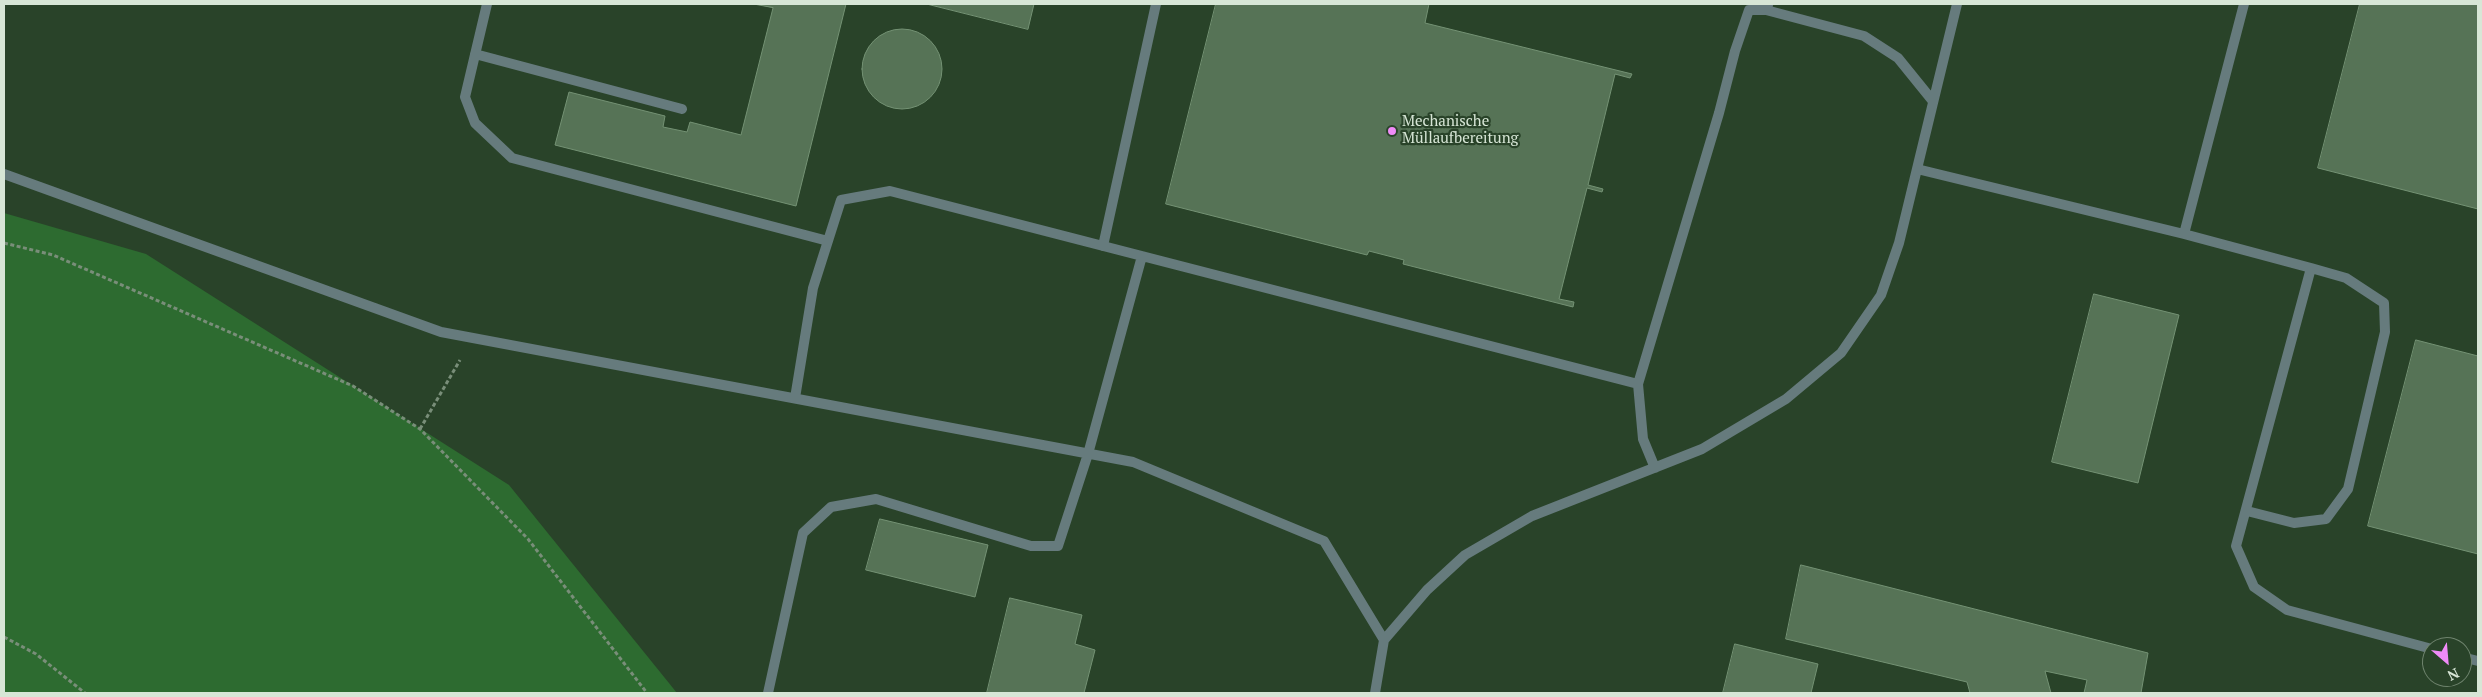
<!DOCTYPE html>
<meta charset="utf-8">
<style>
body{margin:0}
#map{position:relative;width:2482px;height:697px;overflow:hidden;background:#294329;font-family:"PT Serif",serif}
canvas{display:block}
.frame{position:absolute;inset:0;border:5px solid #d7e6d6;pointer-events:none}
.north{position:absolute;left:2422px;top:637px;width:50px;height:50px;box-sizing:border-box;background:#294329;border:1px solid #6f846e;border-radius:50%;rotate:153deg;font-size:14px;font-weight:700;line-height:20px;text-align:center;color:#d7e6d6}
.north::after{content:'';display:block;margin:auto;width:18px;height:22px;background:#ef8bf7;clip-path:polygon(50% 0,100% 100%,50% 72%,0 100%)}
</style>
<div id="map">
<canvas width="2482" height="697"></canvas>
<div class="frame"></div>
<div class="north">N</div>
</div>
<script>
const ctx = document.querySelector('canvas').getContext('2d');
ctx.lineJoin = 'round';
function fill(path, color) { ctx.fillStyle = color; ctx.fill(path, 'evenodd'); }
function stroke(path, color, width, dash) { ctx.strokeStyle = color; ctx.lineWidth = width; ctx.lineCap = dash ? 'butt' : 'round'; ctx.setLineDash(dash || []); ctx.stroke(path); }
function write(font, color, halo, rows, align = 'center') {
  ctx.font = font + ' "PT Serif",serif'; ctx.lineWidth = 4.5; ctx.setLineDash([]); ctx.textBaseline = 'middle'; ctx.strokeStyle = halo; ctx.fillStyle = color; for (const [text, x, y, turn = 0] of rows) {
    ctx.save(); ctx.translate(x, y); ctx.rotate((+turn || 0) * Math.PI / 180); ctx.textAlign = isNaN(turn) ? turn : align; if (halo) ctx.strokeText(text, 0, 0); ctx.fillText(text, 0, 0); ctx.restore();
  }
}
const green = new Path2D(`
 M4,213L146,254L509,485L677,693H4Z`);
const building = new Path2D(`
 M754,4H846L796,206L555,145L569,92L665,116L663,127L687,132L690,122L741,135L773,8Z
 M927,4H1034L1028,29Z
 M1216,4H1429L1425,23L1632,74L1630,78L1615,74L1588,185L1603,189L1602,192L1587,188L1559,299L1574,302L1573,307L1403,264L1404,260L1369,251L1367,255L1166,204Z
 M2360,4H2478V209L2318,168Z
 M862 69a40 40 0 1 1 80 0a40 40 0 1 1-80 0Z
 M2094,294L2179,315L2138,483L2052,462Z
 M2416,340L2478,356V554L2368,526Z
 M880,519L988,545L975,597L866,570Z
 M1801,565L2148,653L2141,693H2084L2087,680L2045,671L2051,693H1970L1967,682L1786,639Z
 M1010,598L1082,615L1075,644L1095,650L1084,693H987Z
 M1735,644L1818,664L1811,693H1723Z`);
const path = new Path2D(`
 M4,243L53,255L353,386L420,429L528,539L647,693
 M420,429L460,360
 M4,637L36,654L85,693`);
const lane = new Path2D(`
 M487,4L465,97L475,123L512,158L828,241
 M1768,5L1766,10L1864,36L1898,58L1932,100
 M475,54L682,109
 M1917,169L2184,234L2311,268L2236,546L2254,587L2287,610L2432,649
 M4,174L441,332L1133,462L1324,541L1384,640
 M2184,234L2244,4
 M1103,246L1156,4
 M795,398L813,288L841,200L890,191L1638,384
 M1655,468L1643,439L1638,384L1719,113L1735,51L1749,10H1766
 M2247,511L2294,523L2326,519L2348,489L2385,332L2384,303L2346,278L2311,268
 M2462,657L2478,661
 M768,693L803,533L831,507L876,499L1031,546H1058L1088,454L1142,256
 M1375,693L1384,640L1427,590L1465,555L1532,516L1702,449L1786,399L1841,353L1881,295L1899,243L1957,4`);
const markers = [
 [1392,131,5,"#ef8bf7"]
];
const poiNames = [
 ["Mechanische",1402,122],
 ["Müllaufbereitung",1402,139]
];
fill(green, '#2d6b30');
fill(building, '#567356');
stroke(building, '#749274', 1);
stroke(path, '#798e79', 3, [4, 2.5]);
stroke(lane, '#667b7d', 10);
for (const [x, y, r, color] of markers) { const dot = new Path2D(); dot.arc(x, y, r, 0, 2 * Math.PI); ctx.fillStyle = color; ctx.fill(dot); stroke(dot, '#294329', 2); }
write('15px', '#d7e6d6', '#294329', poiNames, 'left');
</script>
